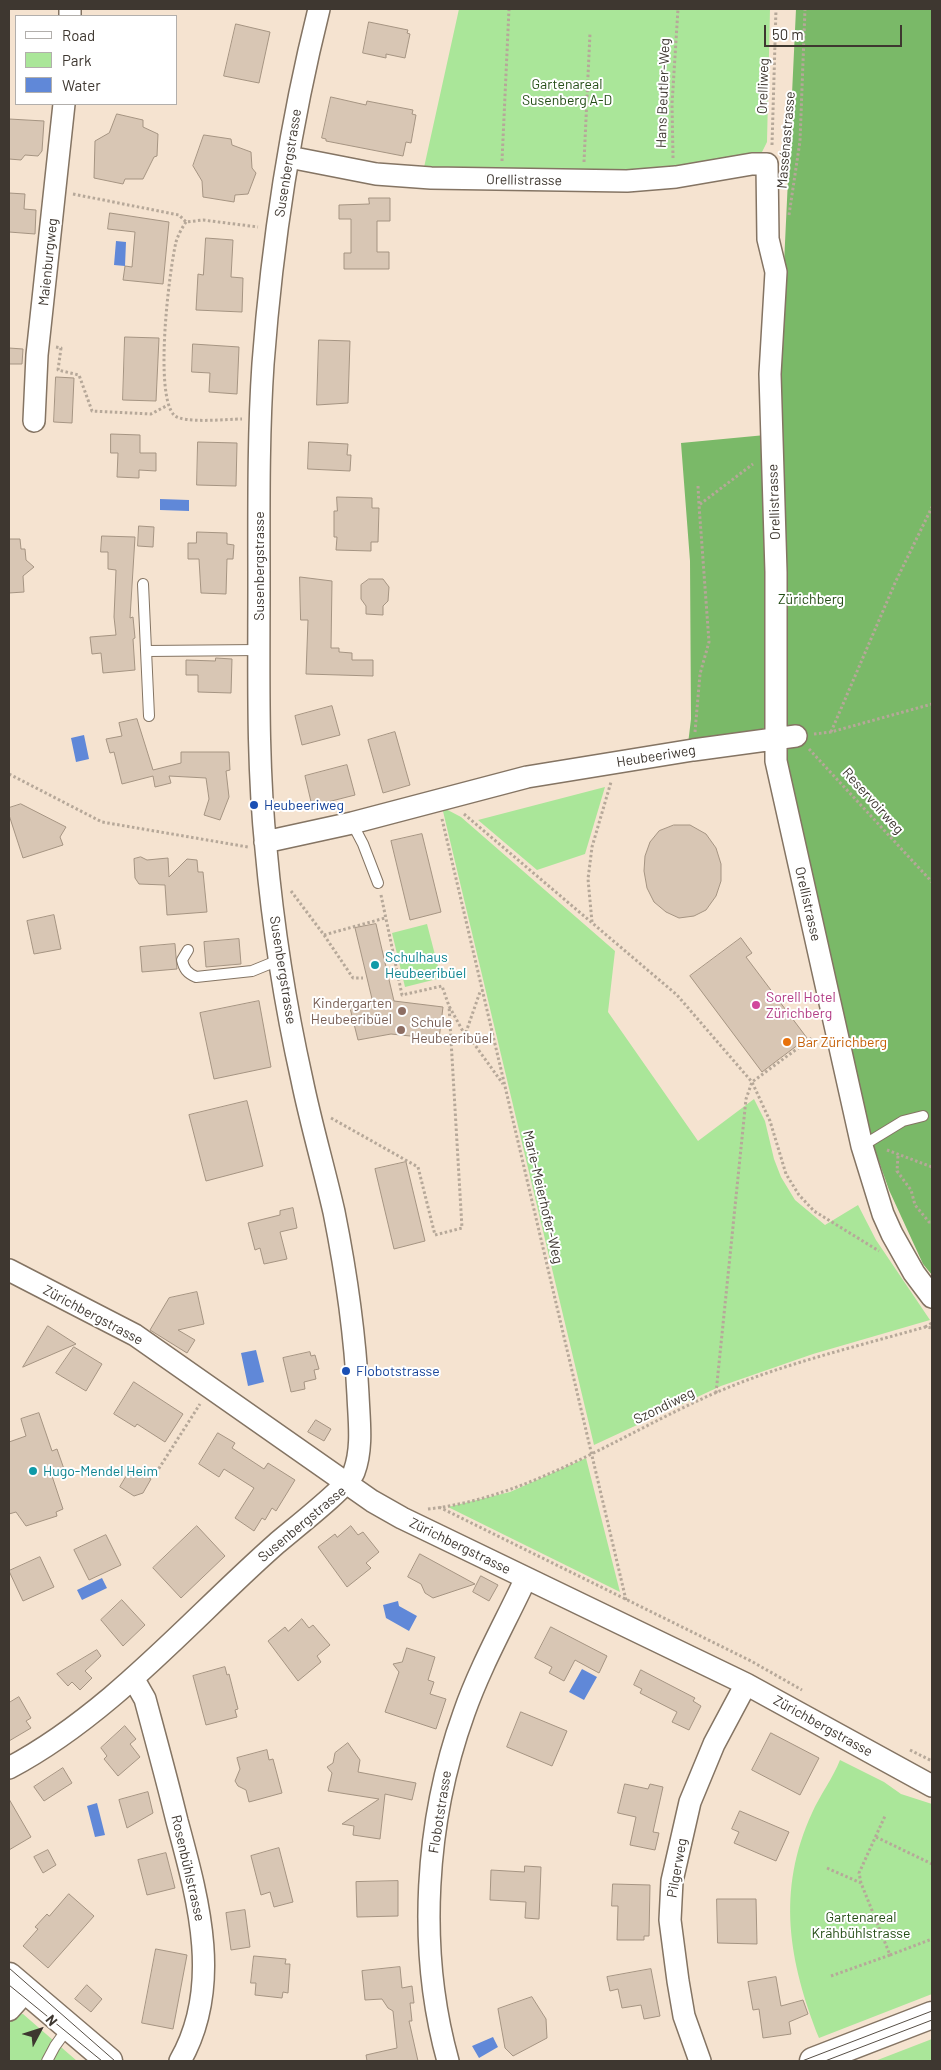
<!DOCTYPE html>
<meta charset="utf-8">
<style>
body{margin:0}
#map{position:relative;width:941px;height:2070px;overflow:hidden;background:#f5e3d0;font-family:Barlow,sans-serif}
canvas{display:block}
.frame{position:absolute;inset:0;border:10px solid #3e3730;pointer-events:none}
.legend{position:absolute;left:15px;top:15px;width:162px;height:90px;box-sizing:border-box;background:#fff;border:1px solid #b2afac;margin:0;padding:6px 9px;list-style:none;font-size:15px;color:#3e3730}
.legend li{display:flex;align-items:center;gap:10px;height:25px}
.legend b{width:25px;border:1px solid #b2afac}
.north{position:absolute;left:15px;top:2005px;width:50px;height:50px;-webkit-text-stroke:4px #fff;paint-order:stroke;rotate:50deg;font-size:14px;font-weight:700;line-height:20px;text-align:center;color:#3e3730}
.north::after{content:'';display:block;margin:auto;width:18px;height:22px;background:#3e3730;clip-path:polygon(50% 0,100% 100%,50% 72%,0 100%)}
.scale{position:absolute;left:764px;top:25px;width:138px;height:22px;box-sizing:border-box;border:2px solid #3e3730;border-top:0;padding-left:6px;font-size:15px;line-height:18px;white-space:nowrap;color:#3e3730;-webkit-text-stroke:4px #fff;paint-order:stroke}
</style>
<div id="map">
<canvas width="941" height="2070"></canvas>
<div class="frame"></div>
<ul class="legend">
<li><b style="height:6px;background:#fff"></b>Road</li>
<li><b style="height:14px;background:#aae699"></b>Park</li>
<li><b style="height:14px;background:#6088d8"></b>Water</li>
</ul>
<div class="north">N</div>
<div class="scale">50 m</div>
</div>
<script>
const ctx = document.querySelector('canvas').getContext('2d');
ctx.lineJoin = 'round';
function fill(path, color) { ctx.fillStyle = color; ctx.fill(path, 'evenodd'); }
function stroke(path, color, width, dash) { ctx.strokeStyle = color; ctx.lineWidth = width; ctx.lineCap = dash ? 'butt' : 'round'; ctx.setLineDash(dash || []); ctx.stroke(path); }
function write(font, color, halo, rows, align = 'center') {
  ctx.font = font + ' Barlow,sans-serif'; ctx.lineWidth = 4; ctx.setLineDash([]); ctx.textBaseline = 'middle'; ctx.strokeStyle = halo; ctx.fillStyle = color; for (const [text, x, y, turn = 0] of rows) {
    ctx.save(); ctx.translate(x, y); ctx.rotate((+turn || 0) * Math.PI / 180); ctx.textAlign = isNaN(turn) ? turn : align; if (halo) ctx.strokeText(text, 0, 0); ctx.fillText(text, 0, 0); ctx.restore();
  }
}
const green = new Path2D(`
 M459,9H770L767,142L762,152L750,158L661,174L423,172Z
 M605,787L585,854L537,870L478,820Z
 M442,807L461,817L615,951L608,1012L698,1141L754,1099L765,1121L774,1159L781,1177L795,1200L825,1225L858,1205L876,1240L930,1320L813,1354L721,1386L594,1445Z
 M427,924L441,978L405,987L392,933Z
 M586,1458L620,1592L448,1507L510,1492Z
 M840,1760L884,1782L901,1794L932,1804V1994L819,2038C789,1962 776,1891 812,1813C820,1795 833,1778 840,1760Z
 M23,2014L77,2061H9V2018L11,2015Z
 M932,2039V2061H875Z`);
const forest = new Path2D(`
 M796,9H932V1275L923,1264L889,1190L864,1119L784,770L782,721L753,733L688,744L691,719L690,561L681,443L776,434Z`);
const water = new Path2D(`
 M116,241L126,242L125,266L114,265Z
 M160,499L189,500V511L160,510Z
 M84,735L89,759L76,762L71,738Z
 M256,1350L264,1382L248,1386L241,1353Z
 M102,1578L107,1588L82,1600L77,1590Z
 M398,1601L399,1606L417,1616L409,1631L386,1618L383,1605Z
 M582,1669L597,1677L584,1700L569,1692Z
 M97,1803L105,1835L95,1837L87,1806Z
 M493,2037L498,2047L479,2058L472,2046Z`);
const building = new Path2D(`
 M369,22L408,30L407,33L410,34L405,58L386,54V58L363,53Z
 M236,24L270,32L259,83L224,76Z
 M331,97L366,105L367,101L413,110L412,114L416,115L411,143L406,142L403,156L326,141V139L322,138Z
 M117,114L143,120V127L158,134L157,156L154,157L143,179H125L123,184L94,178L95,141L109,133Z
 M9,119L44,121L42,151L38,156L25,155L21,160L9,159Z
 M204,135L231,139L232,145L251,152L252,168L256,173L248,194L235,195L234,202L203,197L202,181L193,166Z
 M9,193L25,194L24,209L36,210L35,234L9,232Z
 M369,198H390V221H377V252H389V269H344V253H351V219H339V205L369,204Z
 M110,213L169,222L163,284L123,280L125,266L132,267L135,232L108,229Z
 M206,238L233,240L231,277L243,278L242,312L196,310L198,274L203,275Z
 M125,337L159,338L156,401L123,400Z
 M319,340L350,341L348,403L317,405Z
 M193,344L239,347L237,394L209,392L210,373L192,372Z
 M9,348L23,349L22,364H9Z
 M56,377L74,378L72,423L54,422Z
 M111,434L140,435V453H156V471L139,470V478L117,477L118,453H111Z
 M198,442L237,443L236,486L197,485Z
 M309,442L348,444L347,455H351L350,471L308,469Z
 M337,497L372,498V508H379L378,542H371V551L336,550L337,537H334V511H337Z
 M139,526L154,527L153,547L138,546Z
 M197,532L227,533V544L234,545L233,559H227L226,594L201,593L199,559H188V543H196Z
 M102,536L135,537L130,618L133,617L135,638L133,639L135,670L103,673L101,653L92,654L90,637L116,635L114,617L116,570L108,569V552H101Z
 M9,539H20L21,549H25L26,560L34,567L23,576L24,592L9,593Z
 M300,577L332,581L331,648H339V652L352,653V660H373V676L306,674L308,620H301Z
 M369,579H383L389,587L388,601L383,606V615L366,614V606L361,599V585Z
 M216,658L232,659L231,693L198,692V675H186V660L215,661Z
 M332,706L340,735L302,745L295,716Z
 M137,719L153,770L181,763V752H229L230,770L226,771L229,797L220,820L204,815L209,799L206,778L169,776L171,783L155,787L153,776L122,784L114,752L110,753L106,739L122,736L119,723Z
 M395,732L410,785L383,793L368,740Z
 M347,765L355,795L312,806L305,776Z
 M21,804L66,827L60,837L63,845L23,858L9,815V808Z
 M674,825H690L706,834L716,848L721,864V881L716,896L706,910L694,916L679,918L666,912L654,902L647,888L644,871L645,856L650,842L659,831Z
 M422,834L441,912L410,920L391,841Z
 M141,857L147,860L168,858L169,877L187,859L197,860L198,872H203L207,912L167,915L165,885L139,884L135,878L134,859Z
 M54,915L61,949L34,954L27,921Z
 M376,924L394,1001L443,1007L439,1039L391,1034L358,1040L350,1008L373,1003L355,928Z
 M741,938L752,953L746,957L807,1038L762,1072L690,976Z
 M239,939L241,964L206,967L204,942Z
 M175,944L177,969L142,972L140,947Z
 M259,1001L271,1067L214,1079L200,1013Z
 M247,1101L263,1166L206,1181L189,1115Z
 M406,1162L425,1241L394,1249L375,1169Z
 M293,1208L297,1228L280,1232L287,1259L264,1264L260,1248L255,1250L248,1223L280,1215V1211Z
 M197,1292L204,1324L178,1330L195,1340L187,1353L150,1330L169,1298Z
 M48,1326L76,1344L23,1367Z
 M74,1347L102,1364L86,1391L56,1373Z
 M310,1352L311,1356L315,1355L319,1369L314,1370L316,1379L304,1382L305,1389L291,1392L283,1358Z
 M134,1382L183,1414L165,1442L137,1424L135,1427L114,1414Z
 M39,1413L52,1451L57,1449L64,1469L51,1473L63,1509L56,1512L57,1516L26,1526L16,1512L9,1514V1442L26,1436L21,1419Z
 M316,1420L331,1429L324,1441L308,1432Z
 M218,1433L235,1443L232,1448L264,1469L268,1463L295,1480L276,1511L272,1508L265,1520L262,1518L254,1531L235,1518L254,1488L224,1469L219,1477L199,1464Z
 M132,1467L151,1479L143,1493L134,1496L120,1487Z
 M197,1526L225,1556L181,1598L153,1568Z
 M351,1526L358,1535L363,1532L379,1552L366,1563L371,1568L347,1587L318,1547L335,1534L337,1537Z
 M106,1535L121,1565L89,1580L74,1550Z
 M420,1554L475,1584L433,1598L425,1593L421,1584L408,1577Z
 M40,1557L54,1587L23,1601L9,1571Z
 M481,1576L498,1585L489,1601L473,1592Z
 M122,1600L145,1625L123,1646L101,1620Z
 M302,1619L309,1628L313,1625L330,1645L317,1656L321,1662L298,1681L268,1641L285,1627L288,1631Z
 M551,1627L607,1656L599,1673L575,1660L564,1681L549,1673L552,1667L535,1658Z
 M407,1648L435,1657L428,1680L434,1682L430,1694L446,1699L436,1729L385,1712L399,1672L393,1664L402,1662Z
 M97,1650L101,1656L85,1671L92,1678L80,1690L72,1682L68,1686L57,1674Z
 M225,1667L227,1675L229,1674L238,1709L235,1710L237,1717L206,1725L193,1676Z
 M641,1670L695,1698L693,1701L701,1706L689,1730L672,1722L677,1712L640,1693L642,1689L634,1685Z
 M19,1697L31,1718L26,1721L31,1728L9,1741V1703Z
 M521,1712L567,1731L552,1766L507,1747Z
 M125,1726L136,1739L130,1744L140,1757L118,1776L104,1759L107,1756L101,1748Z
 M771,1733L819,1758L800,1795L752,1770Z
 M348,1743L360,1760L358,1772L416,1783L412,1800L385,1794L380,1839L353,1835L354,1826L342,1824L379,1799L328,1791L332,1773L327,1767L333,1763L335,1753Z
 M267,1750L269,1760L273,1759L282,1793L249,1802L246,1790L238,1786L235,1781L240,1769L237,1758Z
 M63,1768L72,1783L44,1801L34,1787Z
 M625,1784L648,1789L650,1784L663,1787L653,1832L659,1833L655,1850L630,1845L636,1817L618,1813Z
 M148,1792L153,1813L127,1828L119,1800Z
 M9,1799L31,1837L9,1850Z
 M740,1811L789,1832L776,1861L734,1843L739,1832L732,1829Z
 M279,1848L293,1902L274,1907L270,1892L261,1895L251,1856Z
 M48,1850L56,1865L43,1873L34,1857Z
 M166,1853L175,1888L147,1895L138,1860Z
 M525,1866L541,1867L539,1919L525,1918L526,1902L490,1900L491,1870L524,1872Z
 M398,1881V1916L357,1917L356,1882Z
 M613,1884L650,1885L649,1936H644V1940H617L618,1906H612Z
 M69,1894L94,1916L48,1968L23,1946L38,1929L35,1927L47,1914L49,1916Z
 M717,1899H756L757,1944L718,1943Z
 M245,1910L250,1947L231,1950L226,1913Z
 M156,1949L187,1955L173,2029L142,2023Z
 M254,1956L286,1959L285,1964H290L288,1993L283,1992L282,1998L255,1995L256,1983H251Z
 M400,1967L402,1988L412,1986L414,2003H410L412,2021H409L418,2061H367L366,2055L397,2048L393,2011L388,2008L382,1999L365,2000L362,1971Z
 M651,1969L660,2016L644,2019L641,2005L622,2008L618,1989L610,1991L607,1977Z
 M776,1977L781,2006L803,2000L808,2014L789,2022L791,2034L763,2038L759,2009L753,2010L748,1982Z
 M87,1985L102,1999L91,2012L75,1999Z
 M532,1997L546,2019L547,2038L513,2056L505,2048L498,2009Z`);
const path = new Path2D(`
 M772,145L776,9
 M673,158L672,104L678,9
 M502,161L509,9
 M584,162L590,33
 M73,194L179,215L186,222L203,220L258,227
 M789,215L800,141L805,9
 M186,222C182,228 178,235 176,242C169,272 154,394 174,415C183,424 228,419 242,419
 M56,347L61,348L58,370L79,375L92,411L151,414L168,405
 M698,486L699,505
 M695,732L700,674L709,642L699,505L753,464
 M831,732L895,583L932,507
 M814,734L831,732L932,704
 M809,749L932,882
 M9,774L102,822L248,847
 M464,814L677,995L752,1082L770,1121L786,1174L799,1195L814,1211L879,1251
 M442,819L626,1600
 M291,891L324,935L385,918
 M381,895L402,995L442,986L449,1006L465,1035L480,992L483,990
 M592,922L588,879L592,847L611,782
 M324,935L353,978H363
 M467,1034L503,1084
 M331,1118L418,1167L435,1235L462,1228L449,1006
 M887,1150L932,1167
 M898,1156L897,1171L911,1190L915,1205L929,1222H932
 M925,1327L932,1323
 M716,1393L746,1099L752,1082L813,1037
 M156,1473L200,1404
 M439,1507L751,1661L802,1690
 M428,1509C530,1498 623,1433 715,1393C782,1364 855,1347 925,1327L932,1328
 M910,1750L932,1761
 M876,1837L932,1864
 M827,1868L861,1883
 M890,1955L932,1939
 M831,1976L890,1955L861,1883L859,1873L885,1816`);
const service = new Path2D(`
 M143,584L149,716
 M147,651L259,650
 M352,823L363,844L378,883
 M188,950L182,960C184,969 187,973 196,977L252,971L279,960
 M862,1146L903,1121L923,1116
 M47,2061L55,2046L68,2028`);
const minor = new Path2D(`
 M70,16V9
 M289,157L376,174L431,178L627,181L676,177L752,164H767L768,239L776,272L770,374L776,572V761L862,1146L883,1214L892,1234L914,1273L932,1297
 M34,421L37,355L64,104
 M265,842L352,823L527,777L693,750L796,736
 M9,1270L135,1335L372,1501L402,1518L746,1684L932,1786
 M133,1678L145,1699C156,1740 167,1780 177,1821C198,1899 223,1986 180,2061
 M9,1768C111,1714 191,1619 276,1544C292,1530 349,1486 354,1472C363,1448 359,1420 358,1395C355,1334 346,1272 334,1212C324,1168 311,1124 302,1080C285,1004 273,927 266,849C257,763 259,674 259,587C259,513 258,438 263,364C272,244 290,125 319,9
 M9,2010L26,1991
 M448,2061C417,1950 425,1821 464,1713C480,1667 505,1623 526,1578
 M700,2061L684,2016L678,1981L670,1920L672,1881L690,1802L714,1744L746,1684`);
const tertiary = new Path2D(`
 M9,1976L109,2061
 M813,2061L932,2015`);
const tram = new Path2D(`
 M9,1968L115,2061
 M9,1985L102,2061
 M802,2061L932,2011
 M825,2061L932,2020`);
const markers = [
 [254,805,5,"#1a4fb4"],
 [375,965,5,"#0f9aa8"],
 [756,1005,5,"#d1479c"],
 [402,1011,5,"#8d6e63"],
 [401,1030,5,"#8d6e63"],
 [787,1042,5,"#e8710a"],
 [346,1371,5,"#1a4fb4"],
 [33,1471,5,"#0f9aa8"]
];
const parkNames = [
 ["Gartenareal",567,84],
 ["Susenberg A-D",567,100],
 ["Zürichberg",811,599],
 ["Gartenareal",861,1917],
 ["Krähbühlstrasse",861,1933]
];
const streetNames = [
 ["Orelliweg",763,86,-88],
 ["Hans Beutler-Weg",663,93,-88],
 ["Massénastrasse",786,140,-85],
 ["Susenbergstrasse",288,163,-81],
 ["Orellistrasse",524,180,1],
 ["Maienburgweg",48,262,-84],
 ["Orellistrasse",774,502,-92],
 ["Susenbergstrasse",259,566,-90],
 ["Heubeeriweg",656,756,-9],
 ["Reservoirweg",873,801,48],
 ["Orellistrasse",808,904,77],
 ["Susenbergstrasse",283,970,81],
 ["Marie-Meierhofer-Weg",543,1197,77],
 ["Zürichbergstrasse",93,1315,28],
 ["Szondiweg",664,1406,-26],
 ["Susenbergstrasse",302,1524,-40],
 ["Zürichbergstrasse",460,1546,26],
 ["Zürichbergstrasse",823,1726,29],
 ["Flobotstrasse",440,1812,-81],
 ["Rosenbühlstrasse",188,1868,77],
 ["Pilgerweg",677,1868,-80]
];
const transitNames = [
 ["Heubeeriweg",264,805],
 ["Flobotstrasse",356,1371]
];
const cultureNames = [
 ["Schulhaus",385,957],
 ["Heubeeribüel",385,973],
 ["Hugo-Mendel Heim",43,1471]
];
const hotelNames = [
 ["Sorell Hotel",766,997],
 ["Zürichberg",766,1013]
];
const educationNames = [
 ["Kindergarten",392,1003],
 ["Heubeeribüel",392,1019],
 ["Schule",411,1022,"left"],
 ["Heubeeribüel",411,1038,"left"]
];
const foodNames = [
 ["Bar Zürichberg",797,1042]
];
fill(green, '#aae699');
fill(forest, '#7ab968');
fill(water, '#6088d8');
fill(building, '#d8c6b4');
stroke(building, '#a59482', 1);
stroke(service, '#847463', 12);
stroke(minor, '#847463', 24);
stroke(tertiary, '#847463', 29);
stroke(path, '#b6a899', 3, [2.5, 2.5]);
stroke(service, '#fff', 10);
stroke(minor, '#fff', 21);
stroke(tertiary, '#fff', 26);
stroke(tram, '#574f46', 1);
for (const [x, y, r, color] of markers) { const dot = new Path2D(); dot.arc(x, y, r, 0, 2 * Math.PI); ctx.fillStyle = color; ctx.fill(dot); stroke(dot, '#fff', 2); }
write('14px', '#244d16', '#fff', parkNames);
write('14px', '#3e3730', '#fff', streetNames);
write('14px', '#164399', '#fff', transitNames, 'left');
write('14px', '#0d838f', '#fff', cultureNames, 'left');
write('14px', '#b23c85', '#fff', hotelNames, 'left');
write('14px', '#785e54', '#fff', educationNames, 'right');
write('14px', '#c56008', '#fff', foodNames, 'left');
</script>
